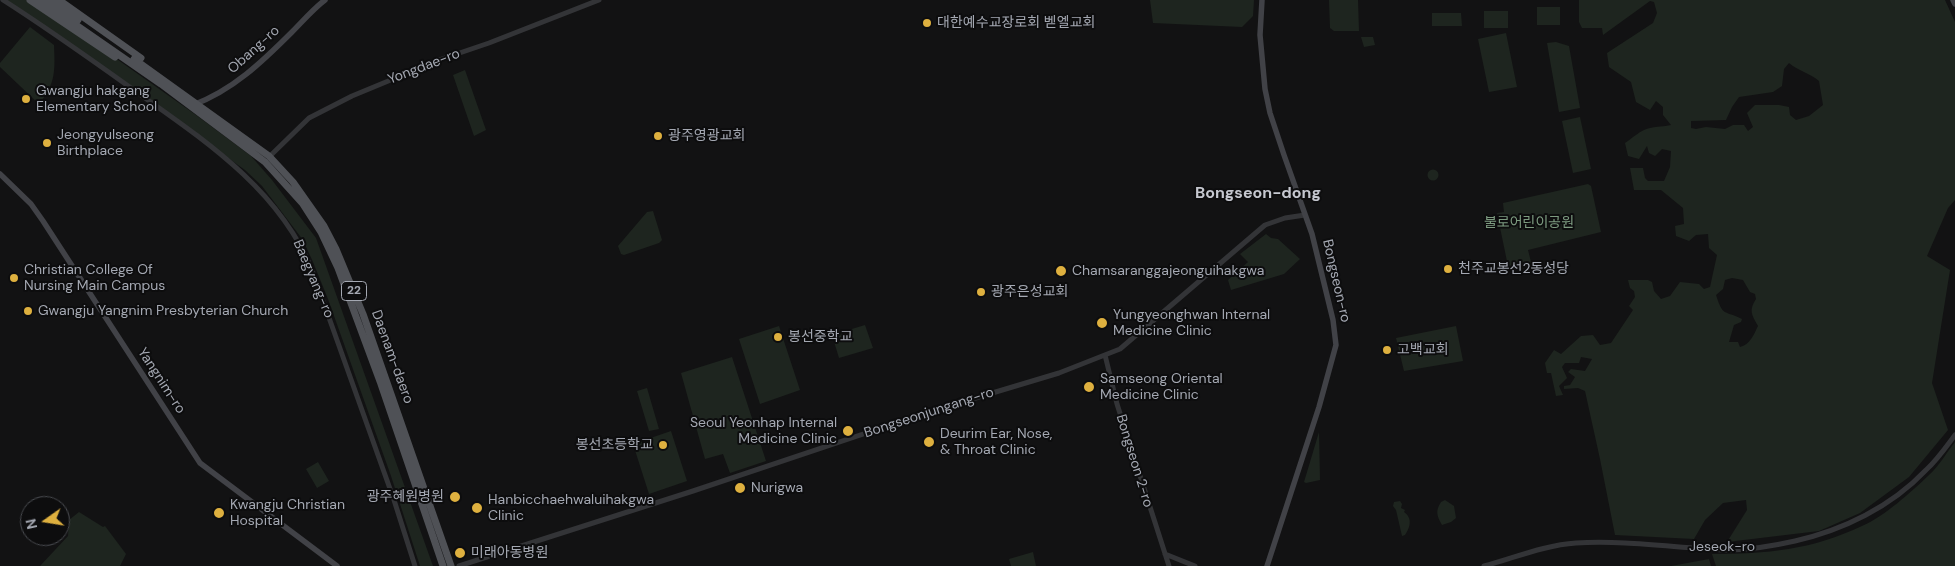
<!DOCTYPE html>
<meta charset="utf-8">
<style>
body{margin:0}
#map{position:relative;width:1955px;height:566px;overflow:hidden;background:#121213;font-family:"DM Sans",sans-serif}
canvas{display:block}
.north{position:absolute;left:20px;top:496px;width:50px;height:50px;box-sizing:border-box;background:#0d0d0e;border:1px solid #494b50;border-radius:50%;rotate:257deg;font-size:14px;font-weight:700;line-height:20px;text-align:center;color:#a4a8b2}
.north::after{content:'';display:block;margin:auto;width:18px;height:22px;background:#deb03f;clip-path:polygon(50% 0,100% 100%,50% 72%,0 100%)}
</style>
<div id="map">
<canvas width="1955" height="566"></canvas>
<div class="north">N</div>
</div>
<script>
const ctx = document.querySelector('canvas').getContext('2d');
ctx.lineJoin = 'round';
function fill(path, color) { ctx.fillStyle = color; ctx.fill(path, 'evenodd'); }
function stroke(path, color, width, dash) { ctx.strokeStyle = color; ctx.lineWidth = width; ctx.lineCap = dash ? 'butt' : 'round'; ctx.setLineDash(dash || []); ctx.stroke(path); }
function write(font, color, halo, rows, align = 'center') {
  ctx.font = font + ' "DM Sans","Noto Sans KR",sans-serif'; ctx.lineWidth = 4; ctx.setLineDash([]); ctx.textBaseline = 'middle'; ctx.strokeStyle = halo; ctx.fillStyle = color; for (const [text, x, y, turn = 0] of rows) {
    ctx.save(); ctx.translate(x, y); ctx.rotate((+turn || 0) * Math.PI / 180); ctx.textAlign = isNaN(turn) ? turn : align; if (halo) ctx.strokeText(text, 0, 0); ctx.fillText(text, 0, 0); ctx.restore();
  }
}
const green = new Path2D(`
 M5,0H26L104,50L196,115L251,156L272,180L316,238L433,566H420L391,476L328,299L313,262L303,240L262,186L245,170Z
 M1150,0H1254L1253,16L1242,27L1153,23Z
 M1329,0H1358L1359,31H1334L1330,28Z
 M1579,0H1945L1955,22V200L1948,208L1927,256L1950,270L1932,383L1948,430L1909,477L1860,513L1819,531L1727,542L1747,510L1746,500L1723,503L1705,520L1694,539L1615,535L1600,459L1585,391L1578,388L1564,389V386L1570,385L1575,377L1568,372L1571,369L1585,371L1592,359L1581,357L1579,363H1565L1562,367L1567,378L1559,386L1563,395L1556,396L1551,373H1547L1545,363L1554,350L1561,354L1581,336L1593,335L1600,345L1611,343L1633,310L1629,306L1635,297L1634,291L1630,288L1628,280H1648L1652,282L1654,291L1661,299L1670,296L1680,282L1699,284L1704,289L1710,287L1717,255L1709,248L1708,234L1696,235L1689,241L1676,236L1675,226L1684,224L1683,208L1661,190H1634L1630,168H1643L1645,178L1648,181H1664L1670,167L1671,151L1662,149L1655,156L1649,153L1647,146L1639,159L1628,156L1625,143C1633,138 1640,130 1650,128C1657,126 1664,127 1671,125L1663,115V107L1656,101L1650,110L1636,102L1631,82L1609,67L1607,53L1653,23L1657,13L1654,2L1650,1L1603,35L1602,28H1582L1579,22ZM1789,63C1798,71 1810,73 1819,81L1823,105L1809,116L1796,120L1790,115L1789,107L1779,105H1755L1747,113L1753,127L1748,131L1744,125H1733L1725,129L1706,127L1696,129L1691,128V121L1726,120L1732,107L1739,97L1773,92L1782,86L1784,69ZM1732,278L1743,280L1750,292L1755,294L1756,299C1749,310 1751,314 1758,326C1754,334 1750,345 1740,347L1738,342H1729L1734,325L1741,322L1742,319C1724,310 1723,317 1716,295L1723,289L1725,280Z
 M1537,7H1560V25H1537Z
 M1484,11H1508V28H1484Z
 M1432,13H1461L1462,26H1432Z
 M30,27L54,45C55,71 56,83 39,104L0,67V63Z
 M1506,33L1517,87L1489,92L1478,39Z
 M1361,37H1373L1375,45L1364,47Z
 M1556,42L1569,46L1580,108L1559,112L1547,43Z
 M465,70L486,130L474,136L453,75Z
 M1580,117L1591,169L1573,173L1562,121Z
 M1427.5 175a5.5 5.5 0 1 1 11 0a5.5 5.5 0 1 1-11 0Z
 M1588,184L1591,186L1601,232L1528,250L1532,266L1509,271L1497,213L1504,212L1503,203Z
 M653,211L662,240L659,243L624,255L621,254L618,246L647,212Z
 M1266,234L1271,238L1278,239L1300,259L1284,274L1231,290L1228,280L1248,262L1240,254Z
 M865,325L873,348L839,358L832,335Z
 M779,326L800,390L760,404L739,339Z
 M1456,326L1463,361L1404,371L1396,338Z
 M732,357L766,461L730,473L723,454L705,459L681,373Z
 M647,388L659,429L649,431L637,391Z
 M671,431L687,481L649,494L633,444Z
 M1319,432L1320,480L1306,483L1304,482Z
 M1955,442V566H1716L1712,554C1767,554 1811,550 1862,526C1885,516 1911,492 1929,475C1939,466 1947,452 1955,442Z
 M318,462L329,481L317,488L306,469Z
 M1445,500L1454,506L1456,518L1451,522L1442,525C1437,516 1435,511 1441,502Z
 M1400,501L1402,504L1401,508L1405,510L1404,512C1413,518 1410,528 1405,535L1402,536L1396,510L1393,506L1394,502Z
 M79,512L103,527L105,526L126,554L120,566H40L68,536L69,520Z
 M1033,552L1036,566H1011L1009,559Z
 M1709,559L1711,566H1671Z`);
const tertiary = new Path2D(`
 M3,0C47,28 89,58 131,88C201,138 278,187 312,270L394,500L415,566
 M269,157L309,118L352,96L439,60L489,43L599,0
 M1105,355L1117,404L1169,566
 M1165,554L1195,566
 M459,566L693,491L929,412L1059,373L1120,349L1265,225L1285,218L1305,215
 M1484,566C1514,558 1545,545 1576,543C1626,540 1677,548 1727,550C1750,550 1773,546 1795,541C1843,530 1891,507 1926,470C1937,460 1946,447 1955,435`);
const secondary = new Path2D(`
 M1262,0L1260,35L1265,89L1270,113L1284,155L1312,234L1333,320L1336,345L1319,407L1267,566
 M1953,0L1955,4
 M193,105C233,90 262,62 292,32C303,21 313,9 325,0
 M0,174L31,204L43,221L200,463L337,566`);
const primary = new Path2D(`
 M30,0L115,57
 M40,0L161,84L265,162L303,204L321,232L338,268L381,384L443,566
 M49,0L78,20
 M59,0L141,58
 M134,59L269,156L293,182L324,226L336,249L363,314L451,566`);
const markers = [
 [927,23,5,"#deb03f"],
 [26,99,5,"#deb03f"],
 [658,136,5,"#deb03f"],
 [47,143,5,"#deb03f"],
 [1448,269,5,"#deb03f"],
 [1061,271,6,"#deb03f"],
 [14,278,5,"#deb03f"],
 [981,292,5,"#deb03f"],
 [28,311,5,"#deb03f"],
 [1102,323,6,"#deb03f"],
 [778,337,5,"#deb03f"],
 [1387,350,5,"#deb03f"],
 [1089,387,6,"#deb03f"],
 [848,431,6,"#deb03f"],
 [929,442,6,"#deb03f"],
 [663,445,5,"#deb03f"],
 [740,488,6,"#deb03f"],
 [455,497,6,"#deb03f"],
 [477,508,6,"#deb03f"],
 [219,513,6,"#deb03f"],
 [460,553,6,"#deb03f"]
];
const shields = [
 [354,291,25]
];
const shieldNames = [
 ["22",354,291]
];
const poiNames = [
 ["대한예수교장로회 벧엘교회",937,23],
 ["Gwangju hakgang",36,91],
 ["Elementary School",36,107],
 ["Jeongyulseong",57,135],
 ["Birthplace",57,151],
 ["광주영광교회",668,136],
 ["천주교봉선2동성당",1458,269],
 ["Christian College Of",24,270],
 ["Nursing Main Campus",24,286],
 ["Chamsaranggajeonguihakgwa",1072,271],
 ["광주은성교회",991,292],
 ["Gwangju Yangnim Presbyterian Church",38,311],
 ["Yungyeonghwan Internal",1113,315],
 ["Medicine Clinic",1113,331],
 ["봉선중학교",788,337],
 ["고백교회",1397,350],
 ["Samseong Oriental",1100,379],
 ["Medicine Clinic",1100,395],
 ["Seoul Yeonhap Internal",837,423,"right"],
 ["Medicine Clinic",837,439,"right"],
 ["Deurim Ear, Nose,",940,434],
 ["& Throat Clinic",940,450],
 ["봉선초등학교",653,445,"right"],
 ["Nurigwa",751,488],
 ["광주혜원병원",444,497,"right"],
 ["Hanbicchaehwaluihakgwa",488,500],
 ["Clinic",488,516],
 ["Kwangju Christian",230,505],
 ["Hospital",230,521],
 ["미래아동병원",471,553]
];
const streetNames = [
 ["Obang-ro",254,50,-42],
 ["Yongdae-ro",424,67,-21],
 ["Baegyang-ro",313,279,67],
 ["Bongseon-ro",1336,281,77],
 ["Daenam-daero",392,357,70],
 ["Yangnim-ro",161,381,57],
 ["Bongseonjungang-ro",929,413,-18],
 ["Bongseon 2-ro",1134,461,73],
 ["Jeseok-ro",1722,547]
];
const parkNames = [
 ["불로어린이공원",1529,223]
];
const quarterNames = [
 ["Bongseon-dong",1258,194]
];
fill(green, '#1e251f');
stroke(tertiary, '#333437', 5);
stroke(secondary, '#414247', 5.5);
stroke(primary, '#4f5156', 7);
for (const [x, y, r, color] of markers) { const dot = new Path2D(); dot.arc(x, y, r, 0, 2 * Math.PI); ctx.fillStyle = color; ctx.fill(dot); stroke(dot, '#0d0d0e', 2); }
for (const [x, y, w] of shields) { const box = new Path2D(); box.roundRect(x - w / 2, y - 9.5, w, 19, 4); ctx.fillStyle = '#0d0d0e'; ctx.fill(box); stroke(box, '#a4a8b2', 1); }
write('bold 12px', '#a4a8b2', null, shieldNames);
write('14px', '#a4a8b2', '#0d0d0e', poiNames, 'left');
write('14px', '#a4a8b2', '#0d0d0e', streetNames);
write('14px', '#7d9b80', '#0d0d0e', parkNames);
write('bold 16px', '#c5c7cf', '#0d0d0e', quarterNames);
</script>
